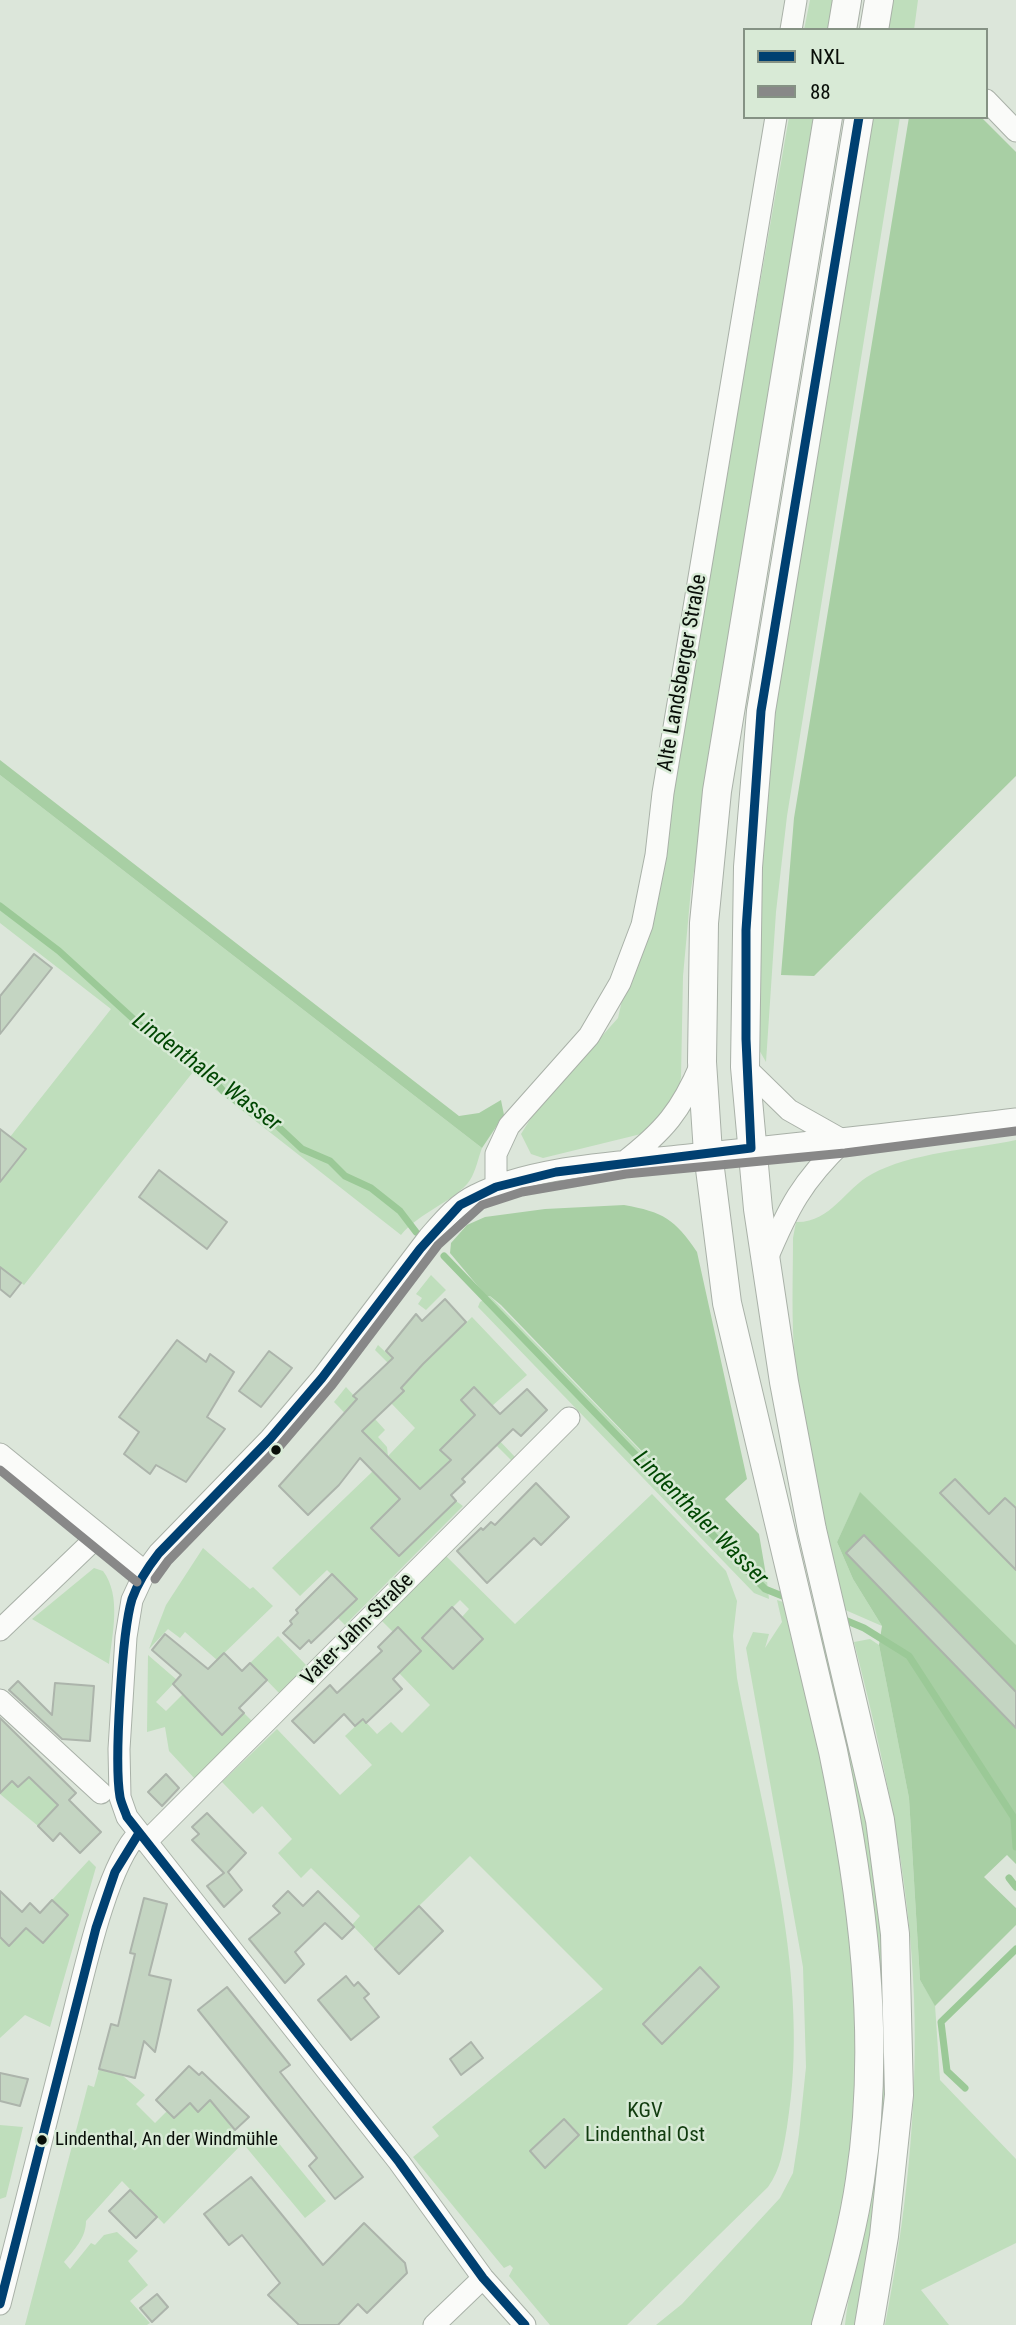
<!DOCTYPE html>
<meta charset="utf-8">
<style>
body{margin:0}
#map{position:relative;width:1016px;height:2325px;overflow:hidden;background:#dce6da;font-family:"Roboto Condensed",sans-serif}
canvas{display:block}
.legend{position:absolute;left:743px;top:28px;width:245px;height:91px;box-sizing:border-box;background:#d8ead6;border:2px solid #859284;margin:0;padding:9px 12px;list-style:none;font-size:21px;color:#080e08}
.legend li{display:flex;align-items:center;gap:14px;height:35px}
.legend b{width:35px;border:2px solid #859284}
</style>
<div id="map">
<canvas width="1016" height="2325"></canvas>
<ul class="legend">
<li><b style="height:9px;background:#004071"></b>NXL</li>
<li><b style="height:9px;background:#888"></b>88</li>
</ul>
</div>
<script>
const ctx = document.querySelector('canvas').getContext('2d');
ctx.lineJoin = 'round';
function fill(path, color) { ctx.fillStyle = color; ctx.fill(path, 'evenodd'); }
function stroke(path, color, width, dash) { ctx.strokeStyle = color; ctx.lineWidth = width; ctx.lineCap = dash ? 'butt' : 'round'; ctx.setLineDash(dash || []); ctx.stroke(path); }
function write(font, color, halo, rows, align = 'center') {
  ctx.font = font + ' "Roboto Condensed",sans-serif'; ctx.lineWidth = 5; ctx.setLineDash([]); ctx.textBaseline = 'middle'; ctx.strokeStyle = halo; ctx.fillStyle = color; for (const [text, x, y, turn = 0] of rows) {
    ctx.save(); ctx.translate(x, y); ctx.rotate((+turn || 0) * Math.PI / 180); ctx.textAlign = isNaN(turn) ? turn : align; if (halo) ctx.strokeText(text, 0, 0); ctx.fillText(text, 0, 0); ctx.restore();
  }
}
const green = new Path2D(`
 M810,0H838L833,30H804Z
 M892,0H918L914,30H887Z
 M789,117H818L691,889L683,976L681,1077L677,1098L667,1113L641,1134L543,1158L531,1154L521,1134L536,1110L618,1018L623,996L672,788Z
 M872,117H900L787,816L776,912L766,1062L758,1048L761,859L774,711Z
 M0,775L482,1148C478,1158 476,1171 470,1180C457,1200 418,1213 401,1235L193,1072L24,1285L0,1267V1182L26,1149L10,1137L111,1009L0,923Z
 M1016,1140V1647L860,1493L837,1542L853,1579L882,1626L843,1609C824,1527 803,1445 795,1361C791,1321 793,1279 793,1238L796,1222C831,1223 844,1189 872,1174C910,1153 973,1149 1016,1140Z
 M431,1275L446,1290L426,1310L418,1304L422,1298L416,1294Z
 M490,1296L767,1581L769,1599L754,1593L478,1307L480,1302Z
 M472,1317L527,1375L492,1406L461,1400L515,1457L512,1461L497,1446L492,1449L467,1424L441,1450L466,1476L462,1479L448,1465L432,1523L456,1501L463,1506L345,1625L338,1618L356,1599L327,1570L300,1596L272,1568L373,1471L404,1474L334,1402L346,1387L385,1430L378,1437L387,1447L388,1456L415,1428L391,1403L404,1379L375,1350L378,1345L412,1377L423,1365L416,1357L438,1336L445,1343Z
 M652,1494L726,1571L737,1601L733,1636L737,1678C764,1823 812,1980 787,2127C783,2150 781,2169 768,2187L627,2325H550L509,2276L513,2268L510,2265L504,2268L413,2157L439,2136L432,2127L603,1989L470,1856L375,1949L352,1925L360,1916L311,1868L301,1878L278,1853L292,1839L262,1806L253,1814L222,1782L277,1729L340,1795L372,1765L345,1736L363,1719L377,1734L391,1722L402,1733L430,1705L399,1673L421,1651L398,1628L393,1632L381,1620L446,1556L515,1624ZM460,1600L469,1609L462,1617L483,1639L453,1668L422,1638Z
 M203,1548L250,1589L253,1587L273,1606L217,1660L200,1712L222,1735L244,1713L253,1722L195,1779L169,1751L165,1727L147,1732L148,1655L177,1680L156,1702L166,1711L217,1660L185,1632L180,1638L168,1629L149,1649L166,1605Z
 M94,1568L103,1571C122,1596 112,1635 109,1664L32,1619Z
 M777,1600L786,1603C805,1686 828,1769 841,1852C856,1949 859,2051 852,2149C847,2209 829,2267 814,2325H656L682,2304L780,2198L793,2173L799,2134L806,2067L803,1967L746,1648L753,1632L769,1634L765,1648L782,1622Z
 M815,1614L822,1617L862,1794L880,1907L887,2030L884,2144L856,2325H845C852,2264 874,2205 878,2143C891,1957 860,1793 815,1614Z
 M278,1636L306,1665L280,1694L250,1663Z
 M870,1639L879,1645L909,1798L920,1980L935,2005L940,2080L1016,2159V2243L921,2290L949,2325H885C906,2217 918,2108 914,1998C910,1877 884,1759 854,1642Z
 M0,1755L3,1772L18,1787L29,1777L58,1805L38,1826L0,1794Z
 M89,1860L96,1867L50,2027L25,2015L0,2038V1937L9,1946L27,1928L44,1942L68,1915L52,1900Z
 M99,2069L123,2076L145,2095L136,2104L155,2123L167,2111L174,2118L183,2109L182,2096L198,2111L217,2092L220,2112L243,2143L164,2224L122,2181L86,2221C86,2238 74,2250 64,2262L70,2269L91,2243L95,2245L104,2235L117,2232L138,2251L128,2261L148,2285L130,2301L150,2323L147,2325H25L88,2085L94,2087Z
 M0,2125L23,2127L6,2197L0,2199Z
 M268,2130L326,2201L305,2218L246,2147Z`);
const forest = new Path2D(`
 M909,117H981L1016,152V776L814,976L781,975L794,818Z
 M0,760L459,1116L479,1113L501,1100L504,1115L482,1148L0,775Z
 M624,1205C663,1212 675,1219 697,1252L747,1479L725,1499L759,1534L767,1581L501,1305L490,1296L487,1297L450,1253L451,1243L467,1225L485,1217L545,1209Z
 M860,1492L1016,1645V1864L1007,1855L984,1877L1016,1908V1925L935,2006L920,1980L909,1798L879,1645L882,1626L853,1579L837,1542Z`);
const stream = new Path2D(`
 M0,906L59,951L152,1036L209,1074L223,1091L247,1109L269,1118L302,1149L330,1161L345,1176L371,1188L400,1211L416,1232
 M444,1256L765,1589L790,1599
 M840,1618L864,1628L909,1656L1016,1821
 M1014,1819L1016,1847
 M1009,1878L1016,1887
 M965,2088L947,2071L941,2022L1016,1949`);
const building = new Path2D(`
 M34,954L52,968L0,1034V996Z
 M0,1129L26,1149L0,1182Z
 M159,1170L227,1222L207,1249L139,1197Z
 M0,1267L21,1283L10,1297L0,1289Z
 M445,1299L466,1322L423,1364L401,1388L404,1391L362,1431L420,1489L451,1460L440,1450L475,1415L461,1400L474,1387L500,1414L527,1389L547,1410L521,1436L513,1429L462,1479L465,1482L451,1495L456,1501L399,1556L371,1528L400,1499L360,1458L339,1485L308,1515L279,1486L357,1399L353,1396L393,1358L386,1351L416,1314L422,1321Z
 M177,1340L206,1362L210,1354L234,1372L207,1417L225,1429L186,1482L156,1465L150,1474L124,1454L139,1432L119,1417Z
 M269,1351L292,1368L261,1407L239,1391Z
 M955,1479L989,1514L1005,1498L1016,1508V1570L940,1493Z
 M536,1483L569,1517L541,1545L534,1538L487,1583L457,1551L481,1528L483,1530L491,1522L495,1525Z
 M864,1535L1016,1692V1728L846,1553Z
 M332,1574L357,1599L311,1643L309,1640L300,1649L283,1633L292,1624L290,1621L298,1613L296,1610Z
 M452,1607L483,1639L453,1669L422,1638Z
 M398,1627L421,1651L393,1679L402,1689L366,1723L363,1719L355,1726L344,1714L314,1743L292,1721L330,1685L337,1693L382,1651L378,1647Z
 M165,1634L208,1669L224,1653L242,1671L250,1663L267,1680L239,1708L244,1713L222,1735L173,1684L181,1675L152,1650Z
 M18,1681L52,1715L55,1683L94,1686L90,1741L62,1739L9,1690Z
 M0,1718L76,1793L69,1800L101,1832L80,1853L60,1833L53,1841L38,1826L58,1805L29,1777L18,1787L12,1781L0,1793Z
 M166,1774L179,1788L162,1806L148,1792Z
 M207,1813L246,1853L228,1872L242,1890L224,1907L207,1886L224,1873L192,1840L199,1834L192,1827Z
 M0,1891L22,1912L30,1903L40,1913L52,1900L68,1915L43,1943L26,1928L9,1946L0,1937Z
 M288,1891L303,1906L318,1891L354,1927L342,1939L325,1923L295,1952L304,1964L285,1983L249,1939L280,1913L273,1906Z
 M144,1898L167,1904L149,1975L171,1980L155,2052L144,2041L135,2078L99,2069L111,2024L118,2026L135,1954L130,1953Z
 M419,1906L443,1931L399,1974L375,1949Z
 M700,1967L719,1987L662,2044L643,2024Z
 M346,1976L354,1986L358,1982L369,1994L364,1998L379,2017L351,2040L318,2000Z
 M227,1987L290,2065L280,2072L363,2177L335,2199L309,2166L317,2158L198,2010Z
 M471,2042L483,2058L461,2075L450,2059Z
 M189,2066L199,2075L202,2072L249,2117L235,2130L210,2100L198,2112L190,2103L174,2118L156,2100Z
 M0,2073L28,2079L20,2106L0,2101Z
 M564,2119L579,2135L545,2168L530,2151Z
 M251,2177L323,2265L364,2223L405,2263L407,2273L367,2313L358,2304L338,2325H299L268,2295L280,2283L242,2235L229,2245L204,2214Z
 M130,2190L157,2217L136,2238L109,2211Z
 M157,2294L168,2307L152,2322L140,2308Z`);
const minor = new Path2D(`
 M791,30L796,0
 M986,100L1016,131
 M745,1067L789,1110L844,1141
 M624,1162C664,1131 681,1111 701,1064
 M496,1187V1154L509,1126L589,1036L620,983L642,925L656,855L663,793L776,117
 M766,1261C788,1208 802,1181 844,1141
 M0,1454L145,1572
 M0,1630L99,1535
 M0,1700L101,1793
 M146,1842L569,1418
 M0,2304C22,2214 45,2125 68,2036C81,1987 105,1866 139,1833
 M434,2325L483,2278
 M525,2325L483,2278L399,2162L127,1817L120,1797L119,1749L126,1637L132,1600L145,1572L159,1553L270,1439L322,1378L429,1237C443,1221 457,1204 476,1195C532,1166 616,1163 679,1156C791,1144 904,1133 1016,1119`);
const major = new Path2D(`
 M842,30L847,0
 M874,30L879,0
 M859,117L761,711L748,867L745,1067L758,1209L784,1382L812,1530L880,1820L895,1934L899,2095L884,2236L869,2325
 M826,2325C839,2277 853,2229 860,2180C882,2037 862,1891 833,1751L727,1303L708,1153L702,1062L704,923L717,791L828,117`);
const bus1 = new Path2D(`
 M0,2304L96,1928L115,1872L139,1833
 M525,2325L483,2278L399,2162L127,1817C125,1811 121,1803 120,1797C114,1762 122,1632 132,1599C138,1582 148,1567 159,1553L270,1439L322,1378L420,1249L460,1205L496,1187L556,1172L751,1148L746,1039V930L761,711L859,117`);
const bus2 = new Path2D(`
 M0,1470L137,1582
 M155,1579L168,1561L279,1447L332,1385L438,1245L482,1205L522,1192L626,1174L845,1153L1016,1131`);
const markers = [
 [276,1450,6,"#080e08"],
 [42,2140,6,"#080e08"]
];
const busNames = [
 ["Lindenthal, An der Windmühle",55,2140]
];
const streetNames = [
 ["Alte Landsberger Straße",683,673,-80],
 ["Vater-Jahn-Straße",358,1630,-45]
];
const parkNames = [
 ["KGV",645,2112],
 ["Lindenthal Ost",645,2136]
];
const waterNames = [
 ["Lindenthaler Wasser",206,1073,37],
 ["Lindenthaler Wasser",700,1519,45]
];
fill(green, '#bfdebc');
fill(forest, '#a8cfa4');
stroke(stream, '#9bc997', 7);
fill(building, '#c4d5c2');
stroke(building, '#acb4ab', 2);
stroke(minor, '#a9b1a8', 23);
stroke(major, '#a9b1a8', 30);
stroke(minor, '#fafbf9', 21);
stroke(major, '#fafbf9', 28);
stroke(bus1, '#004071', 9);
stroke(bus2, '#888', 9);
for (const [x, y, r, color] of markers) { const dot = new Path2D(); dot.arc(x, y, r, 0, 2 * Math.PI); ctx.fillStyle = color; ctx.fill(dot); stroke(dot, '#d8ead6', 2.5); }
write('19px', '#080e08', '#d8ead6', busNames, 'left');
write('21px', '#080e08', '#d8ead6', streetNames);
write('21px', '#113c0f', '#d8ead6', parkNames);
write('italic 23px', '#004702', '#d8ead6', waterNames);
</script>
